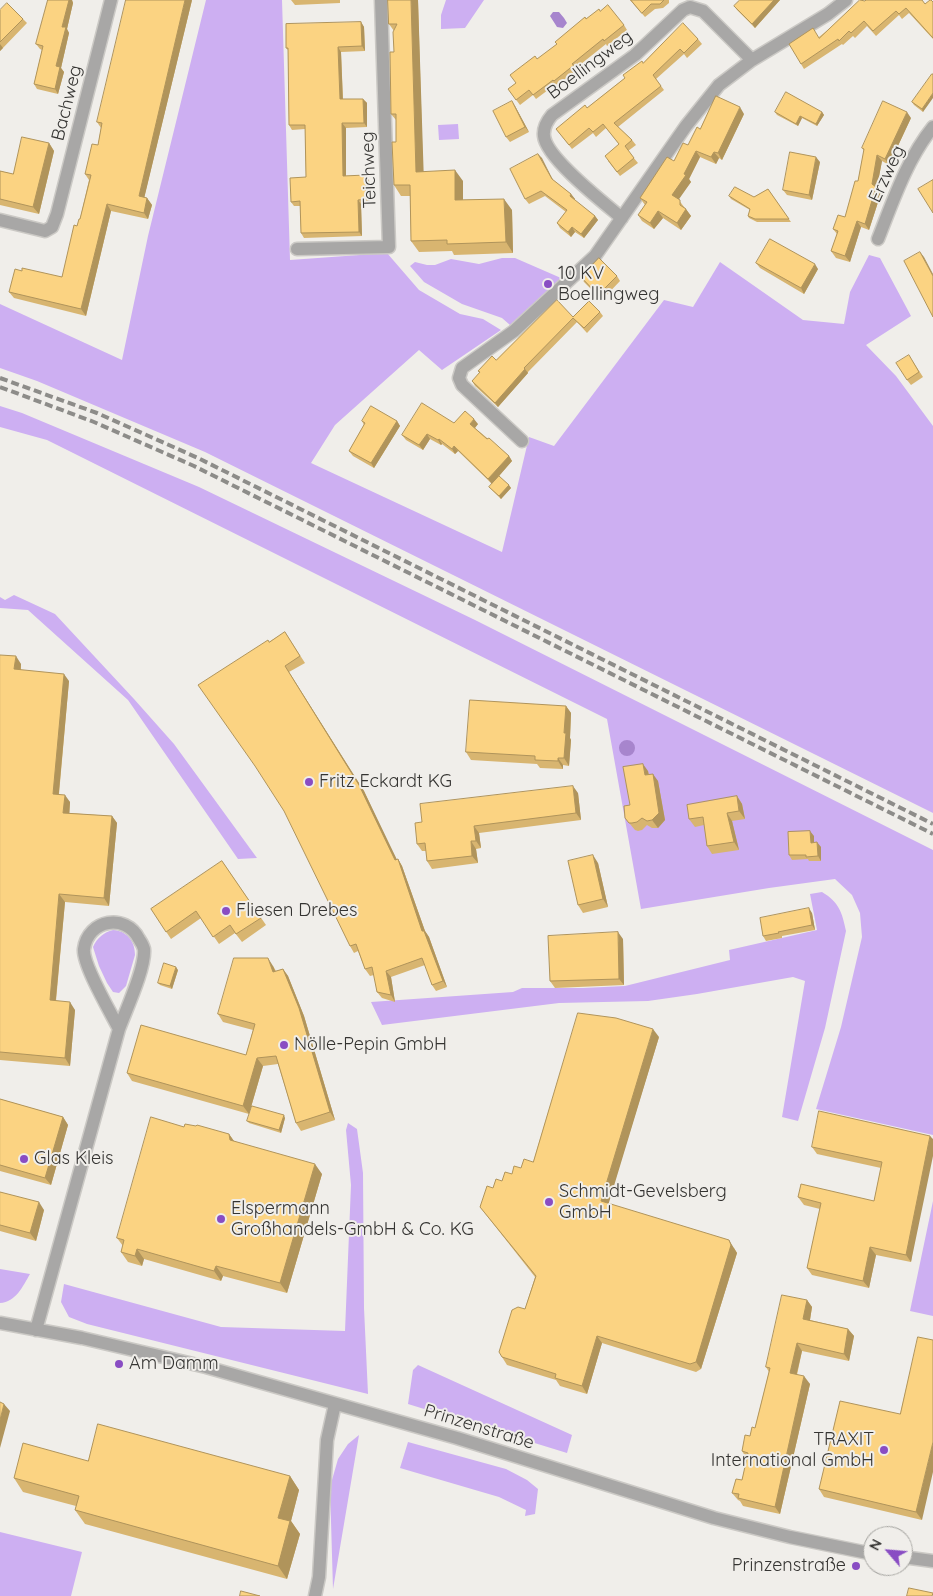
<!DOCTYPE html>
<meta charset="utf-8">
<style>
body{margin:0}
#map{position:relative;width:933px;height:1596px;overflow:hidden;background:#f0eeea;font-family:Quicksand,sans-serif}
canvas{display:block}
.north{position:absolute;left:863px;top:1526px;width:50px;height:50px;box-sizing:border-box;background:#f0eeea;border:1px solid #a5a4a0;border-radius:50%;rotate:297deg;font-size:14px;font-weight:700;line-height:20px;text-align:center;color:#353432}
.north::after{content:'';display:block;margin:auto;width:18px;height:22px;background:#894dc3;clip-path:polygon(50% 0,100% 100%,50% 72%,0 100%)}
</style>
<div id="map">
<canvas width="933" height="1596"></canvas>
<div class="north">N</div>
</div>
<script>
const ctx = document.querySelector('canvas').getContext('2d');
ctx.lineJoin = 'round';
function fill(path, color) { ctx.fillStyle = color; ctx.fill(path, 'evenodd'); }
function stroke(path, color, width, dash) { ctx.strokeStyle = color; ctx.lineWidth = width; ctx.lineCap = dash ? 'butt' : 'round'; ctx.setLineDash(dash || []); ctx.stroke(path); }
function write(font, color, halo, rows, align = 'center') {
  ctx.font = font + ' Quicksand,sans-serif'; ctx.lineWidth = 4; ctx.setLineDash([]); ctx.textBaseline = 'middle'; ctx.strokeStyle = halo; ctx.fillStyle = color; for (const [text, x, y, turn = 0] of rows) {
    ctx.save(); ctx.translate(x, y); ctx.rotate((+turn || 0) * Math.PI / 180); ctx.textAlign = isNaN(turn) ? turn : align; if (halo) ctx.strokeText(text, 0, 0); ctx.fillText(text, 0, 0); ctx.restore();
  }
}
const green = new Path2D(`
 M206,0H282L290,260L387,253L419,290L460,314L483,319L501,330L442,370L419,350L335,425L311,463L502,552L529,437L554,446L664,300L693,307L720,262L803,320L844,324L850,292L869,255L880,258L911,316L866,345L896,376L933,426V813L205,452L37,381L0,368V304L122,360L148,236Z
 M446,0H484L465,28L441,29V15Z
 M458,124L459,139L439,140L438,125Z
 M502,258H515L561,278L510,325L502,318L462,304L424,282L410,266L415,262L427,265H435L451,259L479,264Z
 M0,406L22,413L199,487L475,620L933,850V1135L816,1109L841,1027L862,937L860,913L852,895L835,879L769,888L641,909L607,719L47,440L0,427Z
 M14,595L55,614L134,699L174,744L257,858L238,859L128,700L28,610L0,608V597L5,600Z
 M822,892C839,902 842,912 846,931L825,1028L798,1121L782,1117L805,981L793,977L697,994L648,1001L559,1003L382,1025L371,1002L513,992L522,988H583L625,986L730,960L729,950L817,930L810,894Z
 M113,930C127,931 135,941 135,955L126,986L119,993L113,992L107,983L99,966L93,947C97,938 104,932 113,930Z
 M348,1123L357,1129L363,1173L364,1308L368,1394L87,1324L69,1317L61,1302L64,1284L221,1327L345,1331L351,1185L346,1130Z
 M933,1201V1316L910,1311Z
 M0,1269L30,1274C23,1286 16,1302 0,1303Z
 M418,1365L572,1435L567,1453L408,1404L413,1370Z
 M359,1435L333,1589L330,1487L338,1459L348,1444Z
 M408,1442L506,1469L527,1480L538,1489L535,1514L525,1516L526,1510L499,1497L400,1468Z
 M0,1532L82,1552L71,1596H0Z`);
const water = new Path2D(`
 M553,12H559L564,18L567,23L563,28L557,27L550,16Z
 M619 748a8 8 0 1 1 16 0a8 8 0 1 1-16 0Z`);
const minor = new Path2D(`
 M622,218C604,203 546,158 544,136C543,128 547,121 552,115L635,55L683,10L690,7L703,11L752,60
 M0,220L45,231L52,227L57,214L111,0
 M878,239C893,201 907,159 933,127
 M297,249L389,247L381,0
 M522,441L462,385L459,378L462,368L514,331L595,256L686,126L719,85L752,60L828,14L846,0
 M0,1323L82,1338L206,1367L457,1438L714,1518L790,1537L873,1554
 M36,1330L119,1029C126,1010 146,967 144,949C143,945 141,942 139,939C126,913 88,919 84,949C82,964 111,1013 119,1029
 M903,1557L933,1561
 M315,1596L319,1577L327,1440L335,1404`);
const rail = new Path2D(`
 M0,378L97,413L198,458L933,824
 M0,387L94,422L194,466L933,834`);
const wall = new Path2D(`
 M48,0H72L73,3L67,29L69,33L61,68L64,72L58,94L37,89L34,84L42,50L40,49L36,44Z
 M192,0L144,198H147L152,205L148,219L111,211L86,316L14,298L9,292L22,271L62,277L77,226L80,219L89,180L85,174L98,145L101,128L97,122Z
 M291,0H340V3L295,5Z
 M418,0L423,171L463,181V200L512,210L513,253L454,255L452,251L419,252L411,241L410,196H401L394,185L396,142V120L391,114L394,52V31L389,24Z
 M630,0H669V3L663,8L655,9L645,17Z
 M740,0H780L755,28L737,10L734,6Z
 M865,1L925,4L933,2V39L909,13L902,19L899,15L876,36L867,26L855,38L853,36L843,45L842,44L804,69L801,64L819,37Z
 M0,10L23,19L27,23L0,51Z
 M600,11L624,25L627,30L607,46L606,44L576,68L577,70L557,85L556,84L536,99L533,95L520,105L508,89L516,83L557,44L586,19Z
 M361,22L364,27L365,51L341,52L343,99H363L367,103V127L346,128V176L369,180L370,204H361L362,236L304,238L301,233L300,206H294L291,202L306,177L305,129L292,130L289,125L288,50L286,48Z
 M698,39L702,44L687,58L684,54L656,79L664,90L618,127L632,140L636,145L628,151L638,163L620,176L608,161L619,144L606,128L596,137L593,133L572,149L556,129L587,108L625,78L643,63Z
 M933,74L923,112L914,105L912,102Z
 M512,101L515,106L529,132L510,142L506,137Z
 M775,112H822L824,115L817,126L802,118L798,126L777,115Z
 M744,114L722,160L719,158L716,164L700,157L689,179L691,182L678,199L691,216L681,230L663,218L654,229L642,221L638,215L645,205L640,198L674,161L688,145L700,129Z
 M911,118L889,165L882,161L877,187L881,193L869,230L861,227L850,262L836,258L831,251L837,234L833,229L845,217L858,181L864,151L862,148Z
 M49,143L54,151L39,214L0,205V171L13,174Z
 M538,154L553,180L571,194L575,199L574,200L595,216L598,220L584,238L575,232L571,237L560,228L557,223L566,212L545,196L529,204L525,199Z
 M820,162L812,200L787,195L783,190Z
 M768,189L791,222H757L749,218L748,216L750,210L731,199L729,196L754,197Z
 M756,263L818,269L804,294L760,268Z
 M617,276L620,281L602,300L584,282L581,277Z
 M600,312L603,316L587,333L577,322L528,372V373L498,407L475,386L472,381L480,373L478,371L496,360L573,317Z
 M912,360L923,377L911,385L907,380Z
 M362,421H397L400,426L374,468L353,456L349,451L364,425Z
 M454,423L478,424L475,428L509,456L512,461L499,476L511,488L501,499L489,487L492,484L458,451L455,454L442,444L441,445L430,439L423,450L406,440L402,435Z
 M285,632L305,663L289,672L364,791L396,860L398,859L402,866L425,931L429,937L447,987L436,991L432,985L425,965L391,977L395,1002L382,998L377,992L374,975L370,976L365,969L358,951L354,953L350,946L269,642Z
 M0,655L21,664V670L69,681L59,794L70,802L69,813L112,816L117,823L109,906L65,902L56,1001L75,1010L70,1066L0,1060Z
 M566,706L571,713L570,738L571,740L569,766L563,765V769L540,768L537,764L471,760L466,752Z
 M648,771L649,775L658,781L665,820L658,828H652L647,825L642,830L638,831L635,830L625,818L630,805Z
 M578,793L581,820L479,833L481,848L476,849L478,863L432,869L427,861L426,851H422L417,844L422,822Z
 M737,796L742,804L745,819L732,821L739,850L712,854L707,846L704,825L695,827L689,819Z
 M814,836V843L821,847V861H809L808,859L792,860L789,855Z
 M222,861L266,925L242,942L235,933L219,944L201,918L171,939L151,909Z
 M598,863L608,907L583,913L578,905Z
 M812,913L815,930L782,936V938L766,941L763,936Z
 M623,939L624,985L555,988L550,981Z
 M273,966L276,971L283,969L288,976L304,1016L335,1120L301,1131L296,1123L278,1064L263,1066L249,1114L132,1081L127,1073L246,1055L253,1030L223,1022L218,1014Z
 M178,970L172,989L160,985L158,983Z
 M659,1037L608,1203L734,1248L737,1253L701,1369L696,1372L602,1343L587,1394L560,1386L556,1380L507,1365L502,1357L525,1309L535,1277L480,1207L493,1188L521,1168L533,1162Z
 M0,1099L63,1117L68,1125L51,1185L0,1171Z
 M285,1118L281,1133L249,1123L247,1121Z
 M184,1127L229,1134L234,1141L322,1174L287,1293L223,1276L221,1281L144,1259L142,1266L128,1262L121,1252L123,1246L117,1238Z
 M930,1136L911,1262L876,1255L869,1288L812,1275L807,1268L820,1209L804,1205L798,1197L874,1201L881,1168L817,1154L812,1147Z
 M0,1192L44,1210L36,1241L0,1231Z
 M807,1300L812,1307L810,1320L848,1329L854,1336L849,1361L802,1351L797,1375L810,1384L780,1514L743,1506L740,1501L738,1500L732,1493L742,1480L747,1459L742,1451L755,1428L769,1372L766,1367Z
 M900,1414L922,1520L824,1497L819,1489Z
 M88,1461L290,1476L299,1490L291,1521L300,1534L287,1579L85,1524L75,1510L76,1506L23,1492L14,1478Z`);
const shadedWall = new Path2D(`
 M69,0H72L73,3L67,29L69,33L61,68L64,72L58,94L55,89L56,66L62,27Z
 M185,0H192L143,203L139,196Z
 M411,0H418L424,183L416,172Z
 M774,0H780L755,28L752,24Z
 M361,22L364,27L365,51L362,46Z
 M0,44L3,48L0,51Z
 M338,47L341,52L343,104L340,99Z
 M933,93V98L923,112L922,109Z
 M363,99L367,103V127L364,123Z
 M512,101L515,106L529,132L525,127Z
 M740,107L744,114L722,160L718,153Z
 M822,112L824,115L817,126L816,124Z
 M907,112L911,118L889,165L885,159Z
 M800,116L802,118L798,126L796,124Z
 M342,123L346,128V181L343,176Z
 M49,143L54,151L39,214L33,207Z
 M696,151L700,157L689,179L691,182L677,202L672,195Z
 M714,152L719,158L716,164L711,157Z
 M538,154L542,158L555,184L552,179Z
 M877,155L882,161L877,187L881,193L869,230L865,224Z
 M816,157L820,162L812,200L809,195Z
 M455,170L463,181V211L455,200Z
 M366,175L369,180L370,204L366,199Z
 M571,194L575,199L573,201L570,196Z
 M147,198L152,205L148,219L144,213Z
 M504,199L512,210L513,253L506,242Z
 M358,200L361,204L362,236L359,232Z
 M107,204L111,211L86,316L81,309Z
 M686,209L691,216L681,230L677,223Z
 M658,211L663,218L654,229L650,223Z
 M595,216L598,220L584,238L581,234Z
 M857,221L861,227L850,262L845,256Z
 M572,227L575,232L571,237L568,232Z
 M920,252L924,257L933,274V276Z
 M815,264L818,269L804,294L801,288Z
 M525,369L528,373L498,407L495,403Z
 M474,419L478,424L474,429L470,424Z
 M397,421L400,426L374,468L371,463Z
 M427,434L430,439L423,450L419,445Z
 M439,439L442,444L441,445L438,440Z
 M454,446L458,451L455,454L452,449Z
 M509,456L512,461L492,484L488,479Z
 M509,485L511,488L501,499L499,496Z
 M16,656L21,664L20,677L14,669Z
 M285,666L364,791L400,866L395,860Z
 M64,674L69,681L58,802L53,794Z
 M566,706L571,713L570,738L571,740L569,766L564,758V733Z
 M558,758L563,765V769L558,761Z
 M643,764L648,771L650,783L645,775Z
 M653,774L658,781L665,820L658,828L652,820Z
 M573,786L578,793L581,820L576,813Z
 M65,795L70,802L69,821L63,813Z
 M737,796L742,804L745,819L739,811Z
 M727,813L732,821L739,850L734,842Z
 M112,816L117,823L109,906L104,898Z
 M474,826L479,833L481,848L476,841Z
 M810,831L814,836V847L811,843Z
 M471,841L476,849L478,863L472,856Z
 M817,842L821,847V861L818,856Z
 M593,855L598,863L608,907L603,899Z
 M398,859L402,866L425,931L429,937L447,987L443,981L422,931Z
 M59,894L65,902L55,1008L50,1000Z
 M809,908L812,913L815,930L812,925Z
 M618,932L623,939L624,985L619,979Z
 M268,958L273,966L279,980L273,972Z
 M176,967L178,970L172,989L170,986Z
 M283,969L288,976L304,1016L335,1120L330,1112Z
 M386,971L391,977L395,1002L391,995Z
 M70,1002L75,1010L70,1066L65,1058Z
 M653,1029L659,1037L607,1209L601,1201Z
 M257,1058L263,1066L249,1114L243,1106Z
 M284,1115L285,1118L281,1133L279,1130Z
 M63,1117L68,1125L51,1185L45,1178Z
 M229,1134L236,1144L230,1140Z
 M930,1136L933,1139V1156L911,1262L906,1255Z
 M315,1164L322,1174L287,1293L280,1283Z
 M39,1202L44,1210L36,1241L30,1233Z
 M729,1240L737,1253L701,1369L696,1362Z
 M870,1247L876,1255L869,1288L863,1281Z
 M137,1249L144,1259L142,1266L135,1256Z
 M216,1266L223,1276L221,1281L214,1271Z
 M807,1300L812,1307L809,1326L803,1319Z
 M848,1329L854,1336L849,1361L844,1354Z
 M597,1336L602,1343L587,1394L582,1386Z
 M797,1343L802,1351L795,1381L790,1373Z
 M804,1376L810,1384L780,1514L775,1507Z
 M4,1404L10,1411L0,1448V1420Z
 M933,1442V1472L922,1520L916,1512Z
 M290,1476L299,1490L291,1521L300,1534L287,1579L278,1566V1518Z`);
const building = new Path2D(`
 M48,0H69L62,27H66L56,66L60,67L55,89L34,84L43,46L36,44Z
 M126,0H185L139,196L147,198L144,213L107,204L81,309L9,292L15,269L22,271V268L62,277L74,225L77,226L79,219H80L91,175L85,174L92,144L98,145L102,123L97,122Z
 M388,0H411L416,172L455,170V200L504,199L506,242L447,244V240L411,241L410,185H394L392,142H396V114H391L390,52H394L393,32L397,24H389Z
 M631,0H664L660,4H651L642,13Z
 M740,0H774L752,24L734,6Z
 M860,0L865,1L866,0H922L925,4L930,0H931L933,2V38L906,8L899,14L896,11L873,31L864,21L851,33L849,31L839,41L838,39L801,64L789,44L813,28L819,38Z
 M7,3L23,19L0,42V10Z
 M608,5L624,25L604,41L603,39L572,64L574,65L554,81L553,80L533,95L529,90L516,100L508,89L516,83L510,75L535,56L537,59L557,44L555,42L585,17L586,19L599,9L600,11Z
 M361,22L362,46L338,47L340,99H363L364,123H342L343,176L366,175V199L358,200L359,232L301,233L300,201L291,202L290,178L306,177L305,125H289L288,48H286V24Z
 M683,23L698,39L684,53L680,49L653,75L661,86L614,123L632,140L625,146L634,158L617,172L605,156L619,144L603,124L593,132L589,128L569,145L556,129L585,105L587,108L625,78L623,75L642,61L643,63Z
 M932,74H933V93L922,109L912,102Z
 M786,92L822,112L816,124L800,116L796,124L775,112Z
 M716,96L740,107L718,153L714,152L711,157L696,151L684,174L686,175L672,195L680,200V205L686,209L677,223L658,211L650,223L638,215L647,202L640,198L667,157L674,161L683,143L688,145L697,127L700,129Z
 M512,101L525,127L506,137L493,111Z
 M883,101L907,112L885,159L877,155L872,184L876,187L865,224L857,221L845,256L831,251L838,231L833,229L838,215L845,217L855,181H858L864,149L862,148Z
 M22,137L49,143L33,207L0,199V171L13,174Z
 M790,152L816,157L809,195L783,190Z
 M538,154L552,179L571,194L570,196L595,216L581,234L572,227L568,232L557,223L567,210L541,191L525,199L510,169Z
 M933,180V213L918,189Z
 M735,187L754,197L768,189L789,219H755L748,216L750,209L729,196Z
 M770,239L815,264L801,288L756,263Z
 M920,252L933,276V317L904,261Z
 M599,258L617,276L598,295L581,277Z
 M557,300L573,317L589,301L600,312L584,328L573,318L524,368L525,369L495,403L472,381L480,372L478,371L492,356L496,360Z
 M909,355L919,372L907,380L896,363Z
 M422,403L454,423L465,411L474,419L470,424L487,439L489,438L509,456L488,479L454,446L452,449L439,439L438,440L427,434L419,445L402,435Z
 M371,406L397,421L371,463L349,451L365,423L362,421Z
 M499,476L509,485L499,496L489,487Z
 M285,632L300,656L285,666L359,785L395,860L398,859L422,931H424L443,981L432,985L422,958L386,971L391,995L377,992L372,967L365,969L356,944L350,946L284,811L255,766L198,685L268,640L269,642Z
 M0,655L16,656L14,669L64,674L53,794L65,795L63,813L112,816L104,898L59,894L50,1000L70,1002L65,1058L0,1052Z
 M470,700L566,706L564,733H566L564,758H558V761L535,760V756L466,752Z
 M643,764L645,775L653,774L659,813L652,820L647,821L642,818L637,822L632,823H629L625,818L624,806L630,805L623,767Z
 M573,786L576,813L474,826L476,841H471L472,856L427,861L425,843L417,844L415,823L422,822L420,804Z
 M737,796L739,811L727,813L734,842L707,846L703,817L689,819L687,805Z
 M810,831L811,843L817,842L818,856L806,857V855H789L788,832Z
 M593,855L603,899L578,905L568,861Z
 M222,861L261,918L236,934L230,925L213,937L196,911L166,932L151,909Z
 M809,908L812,925L778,932L779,933L763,936L760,918Z
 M618,932L619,979L550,981L548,936Z
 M234,958H268L273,972L283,969L299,1008L330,1112L296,1123L276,1056L257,1058L243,1106L127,1073L141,1025L246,1055L255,1024L218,1014Z
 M164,963L176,967L170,986L158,983Z
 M578,1013L616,1018L653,1029L601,1201L729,1240L731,1245L696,1362L690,1364L597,1336L582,1386L555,1378L556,1374L502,1357L499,1352L512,1310L518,1307L525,1309L536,1276L480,1207L487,1186L493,1188L496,1179L502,1181L505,1172L512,1174L514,1166L521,1168L524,1159L533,1162Z
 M0,1099L63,1117L45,1178L0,1165Z
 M252,1106L284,1115L279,1130L247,1121Z
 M819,1111L930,1136L906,1255L870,1247L863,1281L807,1268L821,1203L798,1197L801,1184L874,1201L882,1162L812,1147Z
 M151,1117L184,1127L185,1124L196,1126L197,1125L229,1134L230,1140L315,1164L280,1283L216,1266L214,1271L137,1249L135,1256L121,1252L124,1240L117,1238Z
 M0,1192L39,1202L30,1233L0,1225Z
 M782,1295L807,1300L803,1319L848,1329L844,1354L797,1343L790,1373L804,1376L775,1507L738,1498L739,1494L732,1493L736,1479L742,1480L748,1453L742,1451L745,1435L750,1436L752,1427L755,1428L770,1368L766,1367Z
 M918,1337L933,1340V1442L916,1512L819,1489L840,1401L900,1414Z
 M0,1402L4,1404L0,1420Z
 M98,1424L290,1476L278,1518L290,1521L278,1566L75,1510L79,1496L14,1478L23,1443L88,1461Z
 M909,1588L933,1593L932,1596H907Z
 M241,1591L260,1596H240Z`);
const markers = [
 [548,284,5,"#894dc3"],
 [309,782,5,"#894dc3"],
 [226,911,5,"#894dc3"],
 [284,1045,5,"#894dc3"],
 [24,1159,5,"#894dc3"],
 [549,1202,5,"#894dc3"],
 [221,1219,5,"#894dc3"],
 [119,1364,5,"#894dc3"],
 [884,1450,5,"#894dc3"],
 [856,1566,5,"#894dc3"]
];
const streetNames = [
 ["Boellingweg",590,65,-37],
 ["Bachweg",67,103,-76],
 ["Teichweg",369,170,-92],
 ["Erzweg",887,174,-65],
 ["Prinzenstraße",479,1427,17]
];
const poiNames = [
 ["10 KV",558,274],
 ["Boellingweg",558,295],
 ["Fritz Eckardt KG",319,782],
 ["Fliesen Drebes",236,911],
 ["Nölle-Pepin GmbH",294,1045],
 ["Glas Kleis",34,1159],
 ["Schmidt-Gevelsberg",559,1192],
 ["GmbH",559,1213],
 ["Elspermann",231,1209],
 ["Großhandels-GmbH & Co. KG",231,1230],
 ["Am Damm",129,1364],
 ["TRAXIT",874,1440,"right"],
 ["International GmbH",874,1461,"right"],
 ["Prinzenstraße",846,1566,"right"]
];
fill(green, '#cdaff2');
fill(water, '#a785cd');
stroke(minor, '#cbc9c5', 15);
stroke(minor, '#a8a7a6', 12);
stroke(rail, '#8d8c89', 4, [8, 4]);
fill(wall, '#d8b570');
fill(shadedWall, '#b0945b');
fill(building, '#fbd382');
stroke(building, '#b0945b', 1);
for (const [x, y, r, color] of markers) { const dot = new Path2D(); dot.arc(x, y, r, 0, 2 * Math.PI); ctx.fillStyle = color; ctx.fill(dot); stroke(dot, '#f0eeea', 2); }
write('18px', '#353432', '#f0eeea', streetNames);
write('18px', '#353432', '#f0eeea', poiNames, 'left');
</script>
